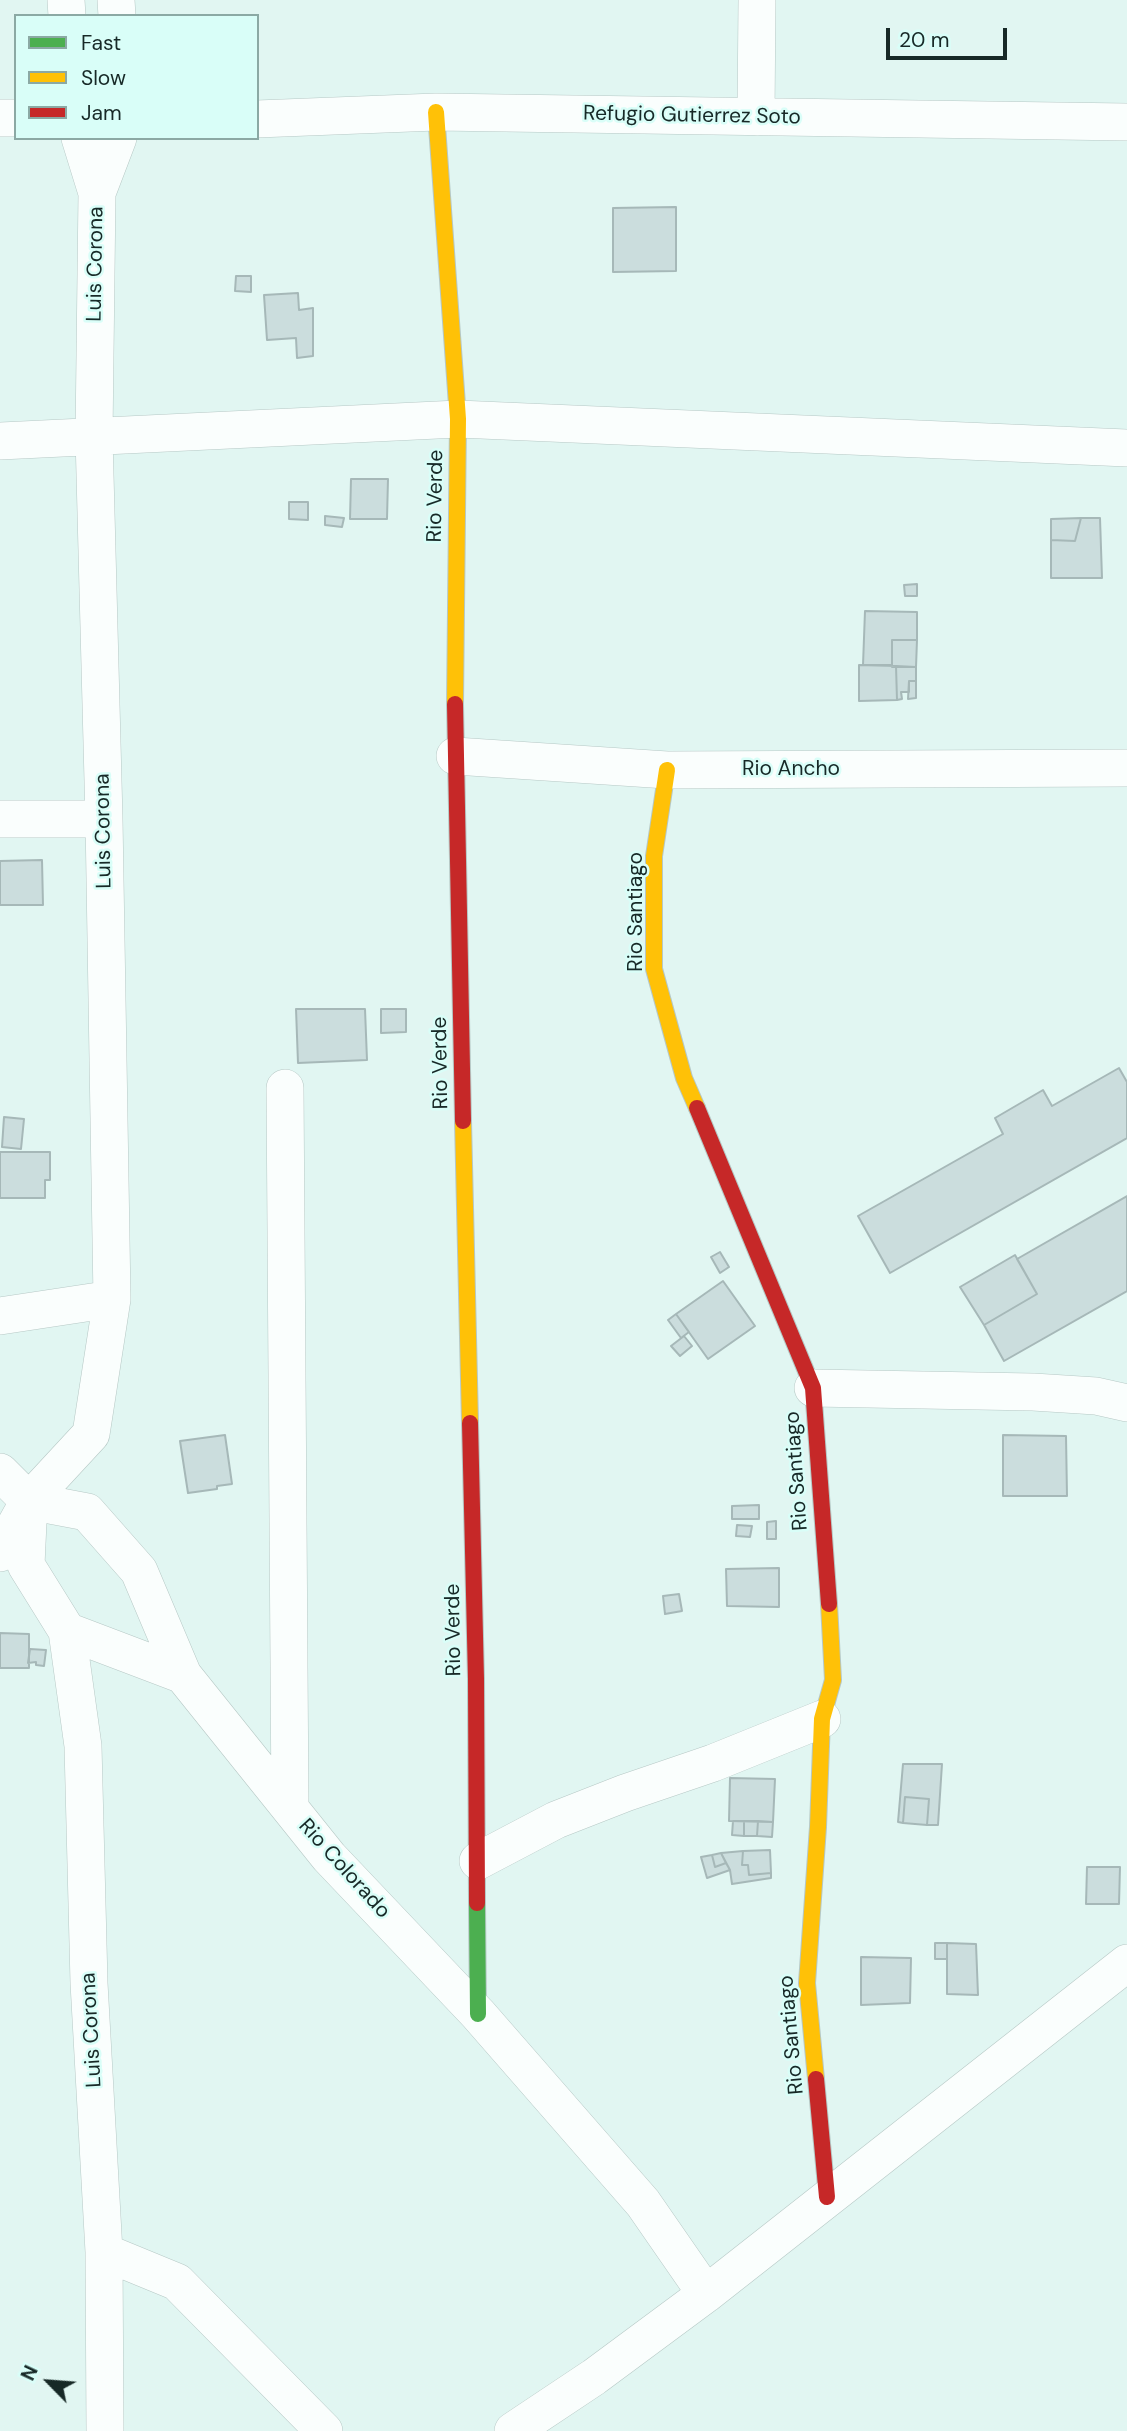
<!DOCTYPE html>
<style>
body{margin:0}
#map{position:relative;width:1127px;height:2431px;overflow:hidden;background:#e1f6f2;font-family:"DM Sans",sans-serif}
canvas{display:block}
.legend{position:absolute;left:14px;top:14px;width:245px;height:126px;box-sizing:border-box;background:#d9fef8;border:2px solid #8ba9a4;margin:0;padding:9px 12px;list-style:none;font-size:21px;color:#172927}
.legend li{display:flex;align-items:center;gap:14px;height:35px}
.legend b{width:35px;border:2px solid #8ba9a4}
.north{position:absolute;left:14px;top:2347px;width:70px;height:70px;-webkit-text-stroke:5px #d9fef8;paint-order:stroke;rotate:295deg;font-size:19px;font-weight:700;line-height:28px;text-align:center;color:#172927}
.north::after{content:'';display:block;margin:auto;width:24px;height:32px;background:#172927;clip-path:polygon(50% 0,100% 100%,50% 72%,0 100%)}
.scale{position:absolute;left:886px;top:28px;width:121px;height:32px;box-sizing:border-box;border:4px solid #172927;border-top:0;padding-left:9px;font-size:21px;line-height:24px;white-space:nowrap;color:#172927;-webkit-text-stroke:5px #d9fef8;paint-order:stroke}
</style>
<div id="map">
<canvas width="1127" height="2431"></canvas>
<ul class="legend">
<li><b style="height:9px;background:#4caf50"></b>Fast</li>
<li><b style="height:9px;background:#ffc107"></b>Slow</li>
<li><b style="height:9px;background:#c62828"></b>Jam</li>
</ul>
<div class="north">N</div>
<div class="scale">20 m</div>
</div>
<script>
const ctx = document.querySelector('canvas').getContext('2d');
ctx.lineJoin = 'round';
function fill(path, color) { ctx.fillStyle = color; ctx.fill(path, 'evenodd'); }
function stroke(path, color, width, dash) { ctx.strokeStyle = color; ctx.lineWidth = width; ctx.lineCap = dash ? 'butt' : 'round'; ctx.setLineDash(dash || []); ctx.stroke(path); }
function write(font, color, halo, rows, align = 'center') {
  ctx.font = font + ' "DM Sans",sans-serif'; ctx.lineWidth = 5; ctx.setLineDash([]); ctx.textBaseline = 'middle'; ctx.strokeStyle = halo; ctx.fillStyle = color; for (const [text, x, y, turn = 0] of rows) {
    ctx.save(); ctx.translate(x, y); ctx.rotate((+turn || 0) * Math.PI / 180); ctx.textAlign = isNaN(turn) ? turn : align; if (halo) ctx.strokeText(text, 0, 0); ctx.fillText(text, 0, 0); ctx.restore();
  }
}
const building = new Path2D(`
 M676,207V271L613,272V208Z
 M236,276H251V292L235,291Z
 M298,293L299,310L313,308V356L297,358L296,338L267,340L264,295Z
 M351,479H388L387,519H350Z
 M289,502H308V520L289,519Z
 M325,516L344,518L342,527L325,525Z
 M1081,518H1100L1102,578H1051V540L1075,541Z
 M1081,518L1075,541L1051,540V519Z
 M917,584V596H905L904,585Z
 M865,611L917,612V640H892V665H863Z
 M892,640H917L916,667H892Z
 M859,665L896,666L897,700L859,701Z
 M896,666L916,667V681H909V692H901L902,699L897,700Z
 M909,681H916V698L908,699Z
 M42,860L43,905H0V861Z
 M296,1009H365L367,1060L298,1063Z
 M381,1009H406V1032L381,1033Z
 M1119,1068L1127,1082V1138L890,1273L858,1216L1003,1134L995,1118L1043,1090L1052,1106Z
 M4,1117L24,1119L21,1149L2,1147Z
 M0,1152H50V1180H45V1198H0Z
 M1127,1196V1291L1004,1361L984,1325L1037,1294L1017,1259Z
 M720,1252L729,1267L720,1273L711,1257Z
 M1015,1255L1037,1294L984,1325L960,1287Z
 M723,1281L755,1326L708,1359L676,1314Z
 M676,1314L689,1332L681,1338L668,1320Z
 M684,1336L692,1346L680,1356L671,1346Z
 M225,1435L232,1484L217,1486V1489L188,1493L180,1441Z
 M1003,1435L1066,1436L1067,1496H1003Z
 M759,1505V1519H732V1506Z
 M776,1521V1539H767V1522Z
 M737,1525L752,1526L750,1537L736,1536Z
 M779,1568V1607L727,1606L726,1569Z
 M679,1594L682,1611L665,1614L663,1596Z
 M0,1633L29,1634V1668H0Z
 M30,1649L46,1650L44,1666L36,1665V1662L28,1663Z
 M903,1764H942L938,1825H927L929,1799L905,1797L903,1823L898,1822Z
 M730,1778L775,1779L773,1822L729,1821Z
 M905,1797L929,1799L927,1825L903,1823Z
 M733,1821H744V1836L732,1835Z
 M744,1821H758L757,1836H744Z
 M758,1821L773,1822L772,1837L757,1836Z
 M770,1850L771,1873L749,1875L748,1865H742L743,1851Z
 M743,1851L742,1865H748L749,1875L771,1873V1878L732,1884L730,1870L721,1853Z
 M721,1853L726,1863L715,1867L712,1855Z
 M712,1855L715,1867L726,1863L730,1870L707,1878L701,1857Z
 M1087,1867H1120L1119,1904H1086Z
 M935,1943H947V1959H935Z
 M947,1943L976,1944L978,1995L947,1994Z
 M861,1957L911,1958L910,2003L861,2005Z`);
const street = new Path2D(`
 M66,0L67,16
 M116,0L117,16
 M756,117L757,0
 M0,118H16
 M257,119L436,112L1127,122
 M97,193L118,138
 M0,441L458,419L1127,448
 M455,756L667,770L1127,768
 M0,819H104
 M285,1088L290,1808
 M0,1316L112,1299
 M813,1388L1033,1392L1096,1396L1127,1403
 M0,1472L29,1501L26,1565L67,1631L183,1675L329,1857L478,2014L643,2203L706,2294
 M29,1501L87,1512L139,1571L183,1675
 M0,1553L29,1501L91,1434L112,1299L104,819L94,436L97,193L80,138
 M67,1631L83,1746L89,1983L104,2252L105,2431
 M478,1861L556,1820L625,1793L713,1763L822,1719
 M104,2252L177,2282L324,2431
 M513,2431L594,2377L706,2294L1127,1963`);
const fast = new Path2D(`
 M477,1903L478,2014`);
const slow = new Path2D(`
 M436,112L458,419L455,704
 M667,770L654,856V969L684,1078L697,1108
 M463,1121L470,1423
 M816,2079L807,1983L818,1827L822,1719L833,1680L829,1604`);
const jam = new Path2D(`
 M455,704L463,1121
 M697,1108L813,1388L829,1604
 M470,1423L476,1679L477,1903
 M816,2079L827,2197`);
const streetNames = [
 ["Refugio Gutierrez Soto",692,116,1],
 ["Luis Corona",96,264,-89],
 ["Rio Verde",436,496,-89],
 ["Rio Ancho",791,769],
 ["Luis Corona",104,831,-91],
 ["Rio Santiago",636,912,-90],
 ["Rio Verde",441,1063,-91],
 ["Rio Santiago",797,1471,-94],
 ["Rio Verde",454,1630,-91],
 ["Rio Colorado",344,1869,48],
 ["Luis Corona",92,2030,-93],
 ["Rio Santiago",792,2035,-95]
];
fill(building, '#cbdddd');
stroke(building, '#a6b8b8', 2);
stroke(street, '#b6c8c5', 38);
stroke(fast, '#b6c8c5', 18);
stroke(slow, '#b6c8c5', 18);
stroke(jam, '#b6c8c5', 18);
stroke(street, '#fafefd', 37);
stroke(fast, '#4caf50', 16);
stroke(slow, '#ffc107', 16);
stroke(jam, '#c62828', 16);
write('21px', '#172927', '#d9fef8', streetNames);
</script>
